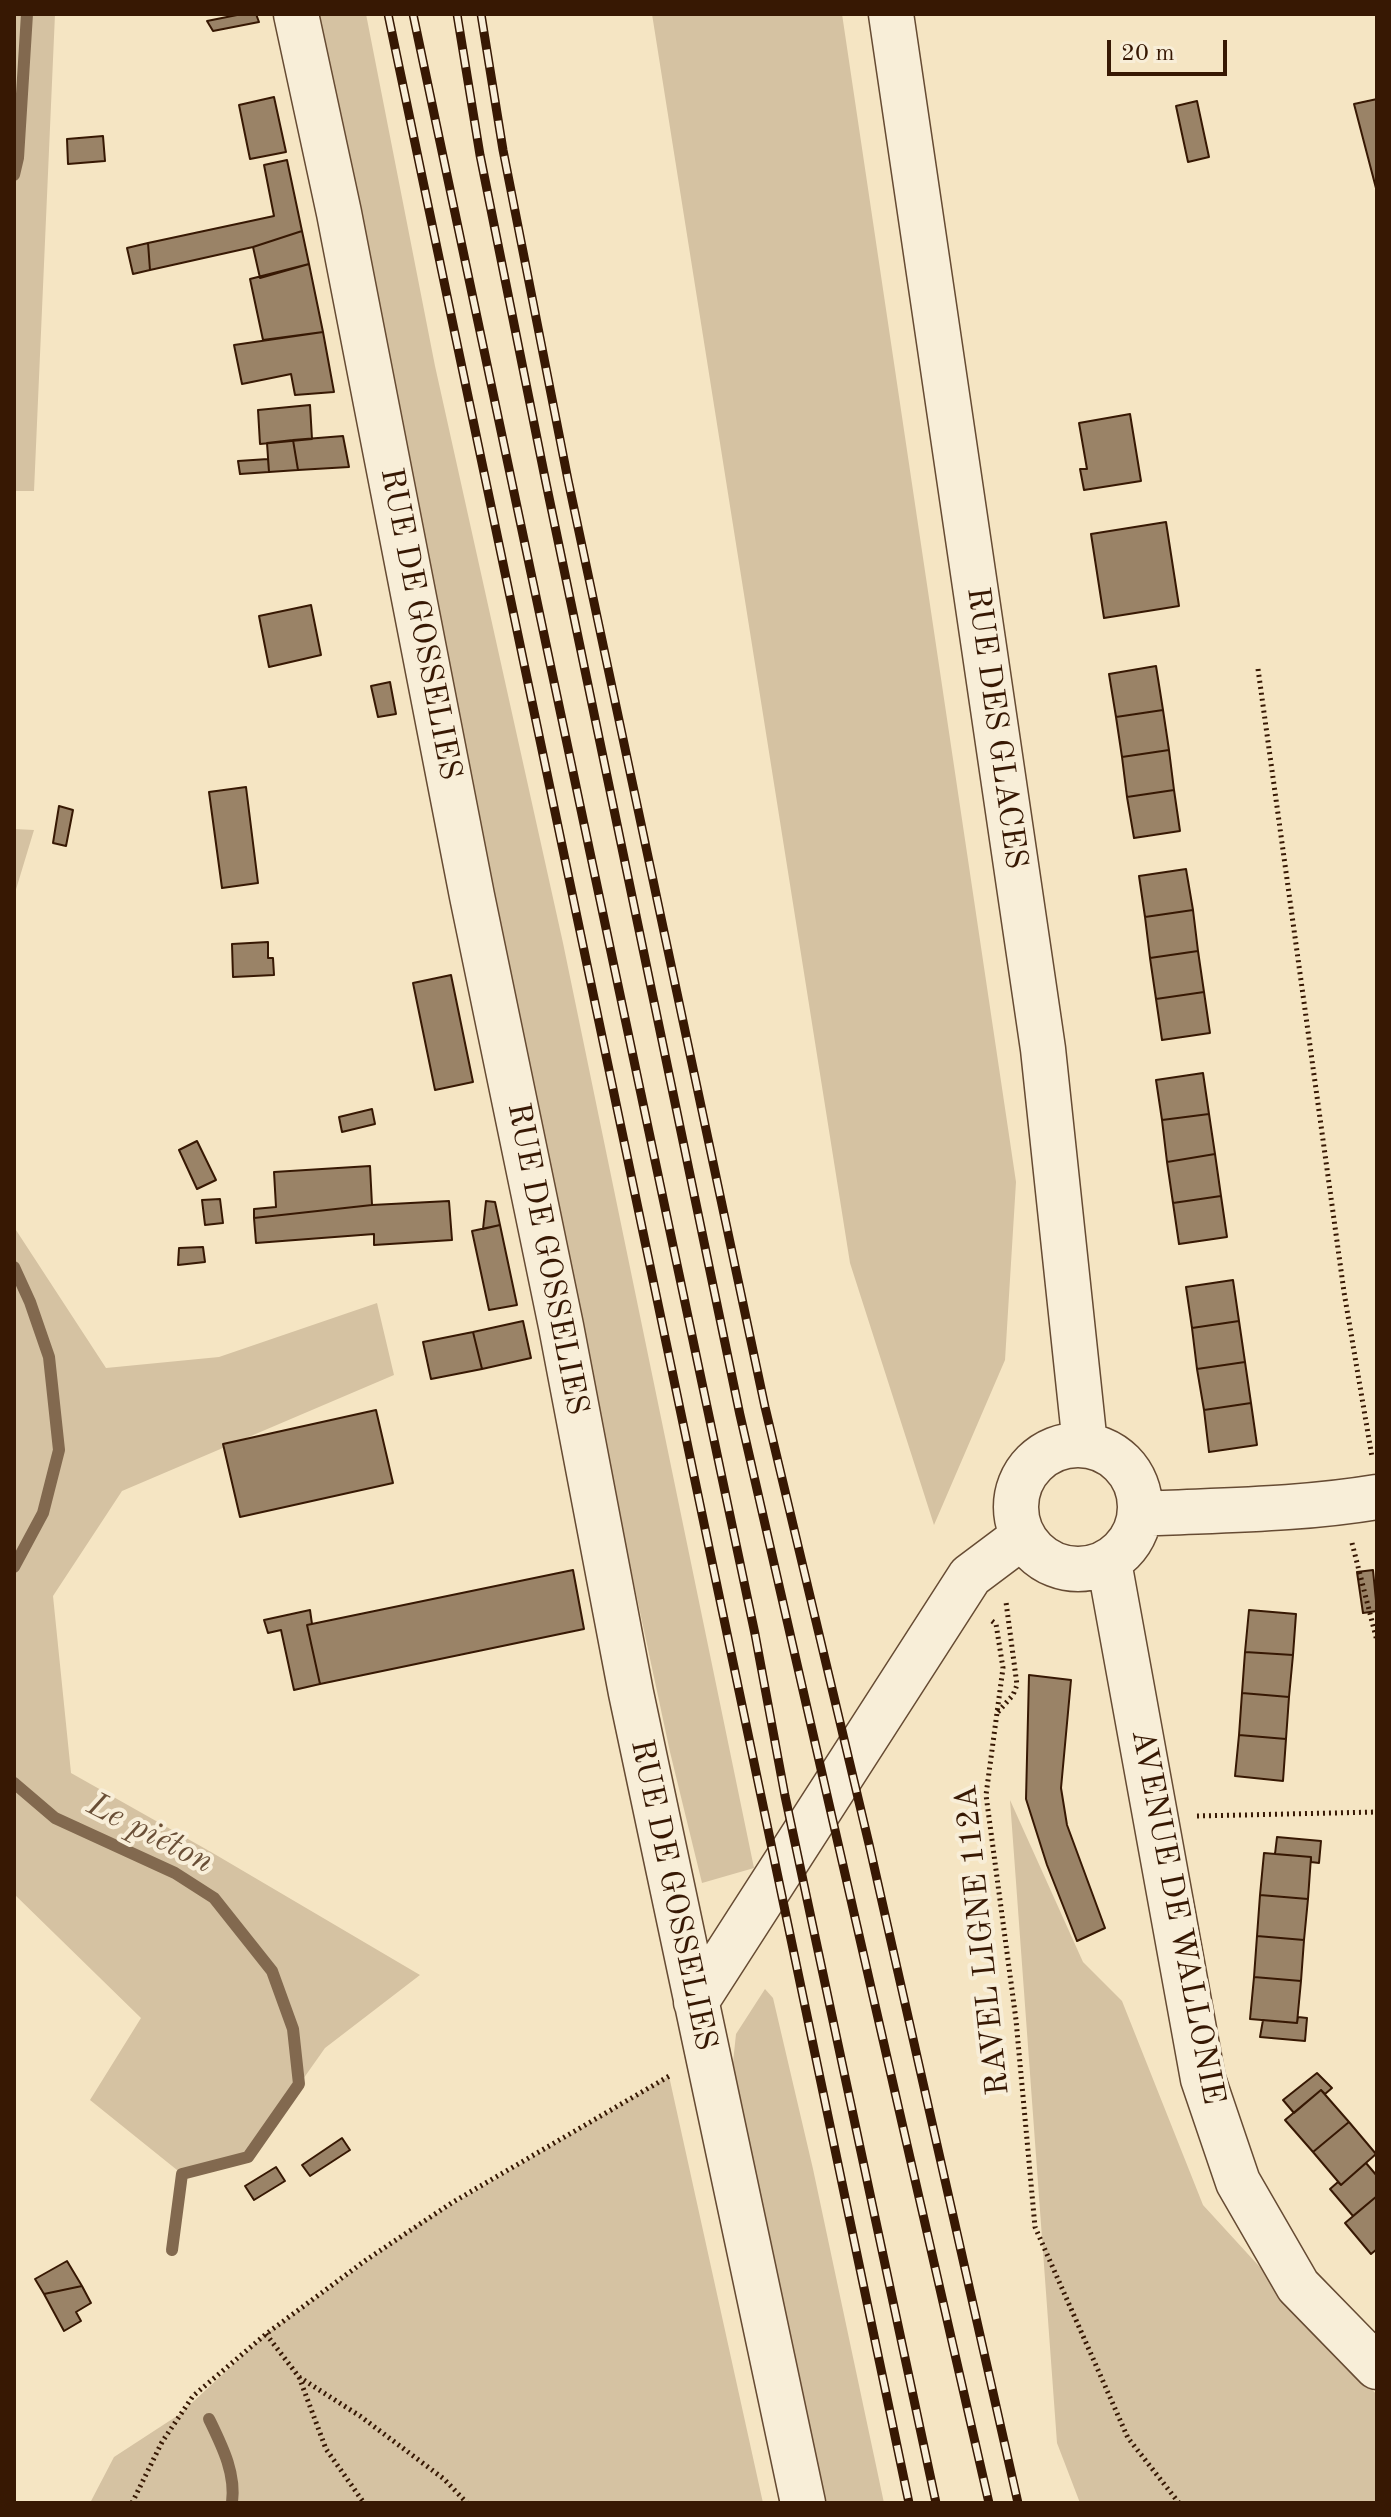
<!DOCTYPE html>
<meta charset="utf-8">
<style>
body{margin:0}
#map{position:relative;width:1391px;height:2517px;overflow:hidden;background:#f5e5c3;font-family:"Old Standard TT",serif}
canvas{display:block}
.frame{position:absolute;inset:0;border:16px solid #371803;pointer-events:none}
.scale{position:absolute;left:1107px;top:40px;width:120px;height:36px;box-sizing:border-box;border:4px solid #371803;border-top:0;padding-left:10px;font-size:24px;line-height:28px;white-space:nowrap;color:#371803;-webkit-text-stroke:6px #f8eed8;paint-order:stroke}
</style>
<div id="map">
<canvas width="1391" height="2517"></canvas>
<div class="frame"></div>
<div class="scale">20 m</div>
</div>
<script>
const ctx = document.querySelector('canvas').getContext('2d');
ctx.lineJoin = 'round';
function fill(path, color) { ctx.fillStyle = color; ctx.fill(path, 'evenodd'); }
function stroke(path, color, width, dash) { ctx.strokeStyle = color; ctx.lineWidth = width; ctx.lineCap = dash ? 'butt' : 'round'; ctx.setLineDash(dash || []); ctx.stroke(path); }
function write(font, color, halo, rows, align = 'center') {
  ctx.font = font + ' "Old Standard TT",serif'; ctx.lineWidth = 8; ctx.setLineDash([]); ctx.textBaseline = 'middle'; ctx.strokeStyle = halo; ctx.fillStyle = color; for (const [text, x, y, turn = 0] of rows) {
    ctx.save(); ctx.translate(x, y); ctx.rotate((+turn || 0) * Math.PI / 180); ctx.textAlign = isNaN(turn) ? turn : align; if (halo) ctx.strokeText(text, 0, 0); ctx.fillText(text, 0, 0); ctx.restore();
  }
}
const green = new Path2D(`
 M14,14H55L34,491H14Z
 M315,14H366L435,366L563,943L754,1868L702,1883L670,1752L561,1243Z
 M652,14H842L1016,1182L1005,1360L934,1525L850,1263Z
 M14,829L34,830L14,896Z
 M14,1227L106,1368L219,1357L377,1303L394,1375L122,1491L53,1596L71,1773L211,1852L420,1975L325,2048L248,2157L182,2174L90,2100L141,2018L14,1894Z
 M1010,1800L1083,1962L1122,2001L1203,2205L1377,2395V2503H1080L1057,2443Z
 M765,1989L773,1998L813,2169L884,2503H818L732,2072L736,2034Z
 M669,2076L763,2503H90L114,2457L180,2414L266,2334L416,2226Z`);
const stream = new Path2D(`
 M14,175L18,158L27,14
 M14,1267L30,1302L49,1357L59,1450L43,1513L14,1567
 M14,1783L55,1818L175,1873L214,1898L272,1971L293,2029L299,2084L248,2157L182,2174L172,2250
 M209,2419C222,2446 236,2473 232,2503`);
const building = new Path2D(`
 M242,14H256L259,22L213,31L207,21Z
 M274,97L286,152L250,159L239,105Z
 M1377,99V192L1354,104Z
 M1197,101L1209,157L1188,162L1176,106Z
 M103,136L105,161L68,164L67,139Z
 M287,160L302,231L253,247L150,270L148,243L274,216L264,165Z
 M302,231L309,264L260,278L253,247Z
 M148,243L150,270L133,274L127,248Z
 M309,264L323,332L263,340L250,279Z
 M323,332L334,392L295,395L291,374L242,384L234,345Z
 M310,405L312,439L260,444L258,410Z
 M1130,414L1141,481L1084,490L1080,469H1087L1079,423Z
 M343,436L349,467L298,470L293,440Z
 M293,440L298,470L269,472L267,443Z
 M268,459L269,472L240,474L238,461Z
 M1166,522L1179,606L1104,618L1091,534Z
 M311,605L321,655L269,667L259,616Z
 M1156,666L1163,710L1116,717L1109,674Z
 M390,682L396,714L378,717L371,686Z
 M1163,710L1169,750L1122,757L1116,717Z
 M1169,750L1174,790L1127,797L1122,757Z
 M246,787L258,883L222,888L209,792Z
 M1174,790L1180,831L1134,838L1127,797Z
 M59,806L73,810L66,846L53,843Z
 M1186,869L1193,910L1145,917L1139,876Z
 M1193,910L1198,951L1150,958L1145,917Z
 M268,942V958H273L274,975L233,977L232,944Z
 M1198,951L1204,992L1156,999L1150,958Z
 M451,975L473,1082L435,1090L413,983Z
 M1204,992L1210,1033L1162,1040L1156,999Z
 M1203,1073L1209,1114L1162,1120L1156,1080Z
 M372,1109L375,1124L342,1132L339,1117Z
 M1209,1114L1215,1154L1167,1162L1162,1120Z
 M197,1141L216,1180L197,1189L179,1150Z
 M1215,1154L1221,1196L1173,1203L1167,1162Z
 M370,1166L372,1205L254,1218V1209L276,1207L274,1172Z
 M1221,1196L1227,1237L1179,1244L1173,1203Z
 M220,1199L223,1223L205,1225L202,1200Z
 M449,1201L452,1240L374,1245V1234L256,1243L254,1218L372,1205Z
 M486,1201L495,1202L500,1225L483,1229Z
 M500,1225L517,1305L489,1310L472,1231Z
 M203,1247L205,1262L178,1265L179,1248Z
 M1233,1280L1239,1321L1192,1328L1186,1287Z
 M523,1321L531,1358L482,1369L473,1332Z
 M1239,1321L1245,1362L1197,1369L1192,1328Z
 M473,1332L482,1369L431,1379L423,1342Z
 M1245,1362L1251,1403L1204,1410L1197,1369Z
 M1251,1403L1257,1445L1209,1452L1204,1410Z
 M376,1410L393,1483L240,1517L223,1444Z
 M573,1570L584,1629L320,1684L307,1625Z
 M1373,1570L1377,1611L1363,1613L1357,1572Z
 M310,1610L312,1624L307,1625L320,1684L294,1690L281,1630L268,1633L264,1620Z
 M1249,1610L1296,1614L1293,1655L1245,1652Z
 M1245,1652L1293,1655L1289,1697L1242,1693Z
 M1029,1675L1071,1680L1061,1788L1067,1825L1105,1928L1077,1941L1047,1865L1026,1799Z
 M1242,1693L1289,1697L1286,1739L1239,1735Z
 M1239,1735L1286,1739L1283,1781L1235,1776Z
 M1277,1837L1321,1841L1319,1863L1311,1862V1857L1275,1854Z
 M1264,1853L1311,1857L1308,1899L1260,1895Z
 M1260,1895L1308,1899L1304,1940L1257,1936Z
 M1257,1936L1304,1940L1301,1981L1254,1977Z
 M1254,1977L1301,1981L1297,2023L1250,2019Z
 M1298,2017L1307,2018L1305,2041L1260,2037L1263,2020L1297,2023Z
 M1317,2073L1332,2088L1325,2094L1321,2090L1294,2113L1283,2100Z
 M1321,2090L1349,2122L1313,2152L1285,2120Z
 M1349,2122L1376,2154L1341,2185L1313,2152Z
 M342,2138L350,2150L310,2176L302,2165Z
 M1366,2163L1377,2176V2196L1353,2216L1330,2189L1338,2182L1341,2185Z
 M276,2167L285,2181L254,2200L245,2186Z
 M1377,2196V2249L1371,2254L1345,2223Z
 M67,2261L82,2286L44,2294L35,2279Z
 M82,2286L91,2303L76,2312L81,2321L64,2331L44,2294Z`);
const path = new Path2D(`
 M1258,669L1344,1292L1372,1457
 M1352,1543L1377,1641
 M992,1621L996,1624L1003,1668L986,1795L1016,2020L1035,2227L1128,2438L1179,2503
 M998,1712L1013,1695L1017,1685L1006,1602
 M1197,1816L1377,1812
 M266,2334L299,2377L360,2416L444,2479L467,2503
 M299,2377L326,2449L364,2503
 M132,2503L162,2442L193,2396L266,2334L366,2260L453,2202L671,2075`);
const minor = new Path2D(`
 M296,14L339,213L472,896L561,1326L631,1693L803,2503
 M891,14L1043,1049L1085,1445
 M1016 1507a62 62 0 1 1 124 0a62 62 0 1 1-124 0Z
 M1141,1514C1220,1510 1299,1510 1377,1497
 M1109,1562L1203,2079L1238,2182L1298,2286L1377,2367
 M696,2002L970,1576L1022,1537`);
const rail = new Path2D(`
 M388,14L909,2503
 M413,14L755,1634L785,1796L936,2503
 M457,14L480,155L546,483L740,1415L989,2503
 M481,14L503,150L568,480L765,1407L869,1844L1018,2503`);
const streetNames = [
 ["RUE DE GOSSELIES",420,624,79],
 ["RUE DES GLACES",996,728,82],
 ["RUE DE GOSSELIES",547,1259,79],
 ["RUE DE GOSSELIES",673,1895,78],
 ["AVENUE DE WALLONIE",1177,1917,79],
 ["RAVEL LIGNE 112A",983,1940,-96]
];
const waterNames = [
 ["Le piéton",150,1834,27]
];
fill(green, '#d5c2a2');
stroke(stream, '#82694f', 12);
fill(building, '#9a8367');
stroke(building, '#371803', 2);
stroke(minor, '#664b33', 47);
stroke(path, '#371803', 5, [2, 4]);
stroke(minor, '#f8eed8', 44);
stroke(rail, '#371803', 9);
stroke(rail, '#f8eed8', 6, [18]);
write('32px', '#371803', '#f8eed8', streetNames);
write('italic 34px', '#694e36', '#f8eed8', waterNames);
</script>
